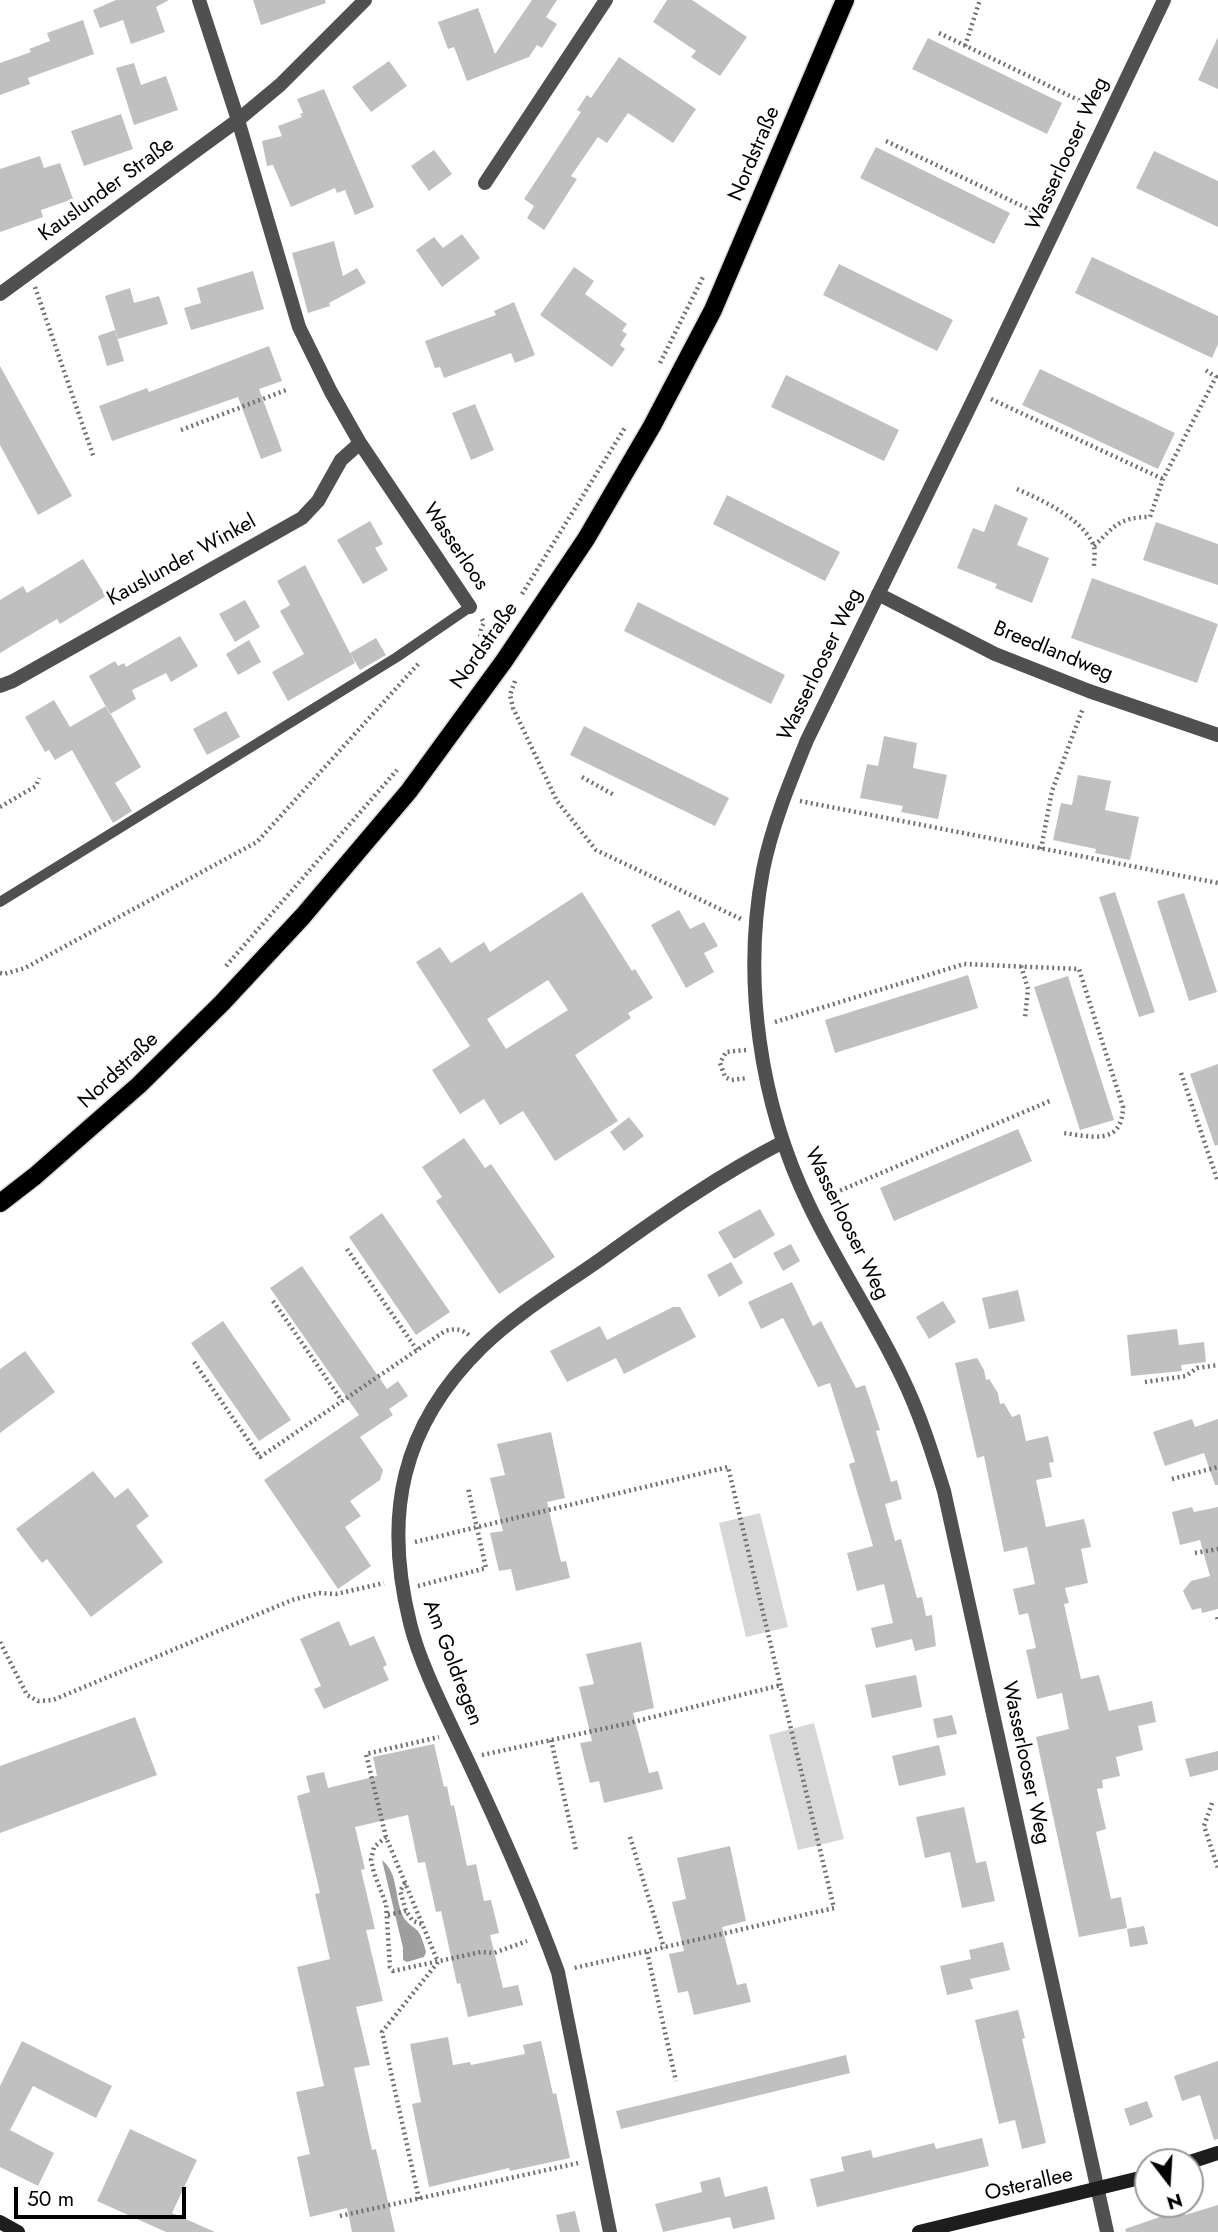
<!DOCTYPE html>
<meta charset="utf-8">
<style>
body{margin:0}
#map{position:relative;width:1218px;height:2232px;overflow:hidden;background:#fff;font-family:Jost,sans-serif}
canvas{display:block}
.north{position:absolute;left:1134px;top:2148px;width:70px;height:70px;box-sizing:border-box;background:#fff;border:2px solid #999;border-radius:50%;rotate:163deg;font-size:19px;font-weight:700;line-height:28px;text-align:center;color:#000}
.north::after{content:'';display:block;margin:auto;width:24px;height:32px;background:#000;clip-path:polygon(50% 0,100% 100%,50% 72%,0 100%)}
.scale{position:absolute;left:14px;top:2187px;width:172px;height:32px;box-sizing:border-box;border:4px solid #000;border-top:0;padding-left:9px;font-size:21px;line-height:24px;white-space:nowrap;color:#000;-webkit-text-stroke:5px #fff;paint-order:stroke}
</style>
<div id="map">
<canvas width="1218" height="2232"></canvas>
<div class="north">N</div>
<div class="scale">50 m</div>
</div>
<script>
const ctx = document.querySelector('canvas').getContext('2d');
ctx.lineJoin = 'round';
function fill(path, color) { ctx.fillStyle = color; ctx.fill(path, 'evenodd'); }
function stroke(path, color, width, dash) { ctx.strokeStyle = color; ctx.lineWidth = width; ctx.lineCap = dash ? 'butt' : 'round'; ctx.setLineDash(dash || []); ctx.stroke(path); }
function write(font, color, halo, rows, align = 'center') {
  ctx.font = font + ' Jost,sans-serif'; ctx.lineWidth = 6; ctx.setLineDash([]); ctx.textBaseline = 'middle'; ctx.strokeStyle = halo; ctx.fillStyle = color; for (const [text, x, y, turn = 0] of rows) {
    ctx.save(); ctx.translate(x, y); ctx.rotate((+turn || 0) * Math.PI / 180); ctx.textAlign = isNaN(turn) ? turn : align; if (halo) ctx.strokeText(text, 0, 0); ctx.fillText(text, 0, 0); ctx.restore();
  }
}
const green = new Path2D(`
 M760,1513L788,1627L746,1637L719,1523Z
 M814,1723L844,1839L798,1850L769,1735Z`);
const water = new Path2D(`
 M382,1860C399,1874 394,1897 403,1916C406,1923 413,1926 418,1931C422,1937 424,1945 426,1952L424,1957L407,1962L403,1960V1948Z`);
const building = new Path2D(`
 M116,0H169L156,7L165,32L131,44L123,20L100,28L93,10Z
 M253,0H325L326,3L261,25Z
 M532,0H557L546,17L557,24L542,48L537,45L529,57L467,81L454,47L448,49L438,22L478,8L495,54Z
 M667,0H692L747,37L720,76L691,57L696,51L653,22Z
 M83,20L94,54L28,78L30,84L0,95V63L31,52L29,49L50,41L47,33Z
 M1218,37V89L1198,80Z
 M928,38L1062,103L1047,134L912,69Z
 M619,57L696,109L673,143L628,113L607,143L598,137L571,176L577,179L544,230L527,218L534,206L524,199L581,112L577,110L587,95L591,98Z
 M389,61L407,86L371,112L352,87Z
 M134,63L141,85L166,76L178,110L134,125L116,68Z
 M324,89L374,207L355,215L345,190L337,193L335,188L291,207L273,165L267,166L262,141L282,136L278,126L302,117L300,114L303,113L297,99Z
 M121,114L133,149L84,166L71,131Z
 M876,147L1010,213L994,244L860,178Z
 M434,150L452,174L429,191L411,166Z
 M1154,151L1218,181V227L1136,188Z
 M40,156L44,168L60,163L73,199L41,210L43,217L0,232V169Z
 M462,234L480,258L442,287L416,250L434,237L443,248Z
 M334,241L343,276L357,268L366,283L329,303L330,306L308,313L292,253Z
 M1092,257L1218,316V344L1212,358L1075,293Z
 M839,264L953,320L937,351L823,295Z
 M574,267L594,281L585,294L627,324L622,331L627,334L620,345L625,349L612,367L540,315Z
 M253,271L264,309L191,330L184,308L201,303L197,288Z
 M130,288L134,303L159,296L168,324L118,339L105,296Z
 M514,302L535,355L515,363L511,353L444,378L440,367L435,368L425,341L496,315L494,311Z
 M115,330L124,361L107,366L98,336Z
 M269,346L282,381L259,389L282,451L261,459L238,397L112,441L99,406L147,388L149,392Z
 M0,366L72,496L38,515L0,445Z
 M1040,369L1175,433L1158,469L1022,405Z
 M786,375L899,430L884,461L771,407Z
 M475,404L494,450L471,460L452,413Z
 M727,495L840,552L825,581L713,524Z
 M995,504L1028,518L1017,545L1049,558L1032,603L995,588L997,584L957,568L973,528L984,532Z
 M370,521L383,544L375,548L388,570L363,584L337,540Z
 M1156,522L1218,544V585L1143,560Z
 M83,559L106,596L60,624L57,619L0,653V600L23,586L27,593Z
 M305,565L355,663L288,701L272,672L304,654L280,611L290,605L277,581Z
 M1092,578L1218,624L1197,683L1071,638Z
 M245,600L260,627L235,642L219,614Z
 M638,602L785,675L771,704L624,631Z
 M180,636L198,666L171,682L166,673L132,690L136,699L110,714L89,676L115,661L118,666L124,663L126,667Z
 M376,638L386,655L360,670L350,653Z
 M249,640L261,662L238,675L226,654Z
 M54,700L70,727L106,706L141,767L115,783L132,811L113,823L72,750L55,760L49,750L45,752L25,717Z
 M226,711L240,737L207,755L193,729Z
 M584,726L729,798L715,826L570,755Z
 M884,736L917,743L913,768L947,775L938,819L901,812L903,806L860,798L867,764L878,766Z
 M1078,775L1111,781L1105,810L1139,817L1130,860L1095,853L1096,849L1053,840L1061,803L1072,805Z
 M582,892L632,971L635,969L653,998L628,1013L631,1018L575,1055L618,1121L555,1161L523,1111L500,1125L484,1099L460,1114L432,1070L470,1046L416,962L440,947L451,963L484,942L490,952ZM548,980L568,1010L506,1049L487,1019Z
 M1115,892L1155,1012L1139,1017L1099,897Z
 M1184,893L1217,992L1189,1001L1157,901Z
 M679,910L690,929L704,922L718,946L704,953L714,972L686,988L651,925Z
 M968,975L978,1008L835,1053L825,1020Z
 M1068,976L1114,1120L1080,1130L1034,987Z
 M1218,1064V1145L1215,1146L1190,1074Z
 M629,1117L644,1136L624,1151L610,1132Z
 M1018,1129L1032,1161L894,1221L880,1188Z
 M464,1138L485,1168L491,1164L555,1257L499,1294L436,1201L442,1197L422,1167Z
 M760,1209L775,1235L734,1259L718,1232Z
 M382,1213L450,1312L416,1335L349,1237Z
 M791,1244L800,1261L783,1271L773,1253Z
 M731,1262L743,1283L719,1297L707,1275Z
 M302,1266L387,1389L398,1381L408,1396L389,1409L393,1415L360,1437L383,1470L380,1480L350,1501L361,1516L345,1527L371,1566L338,1589L264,1480L359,1415L270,1288Z
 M792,1282L813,1326L821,1321L856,1388L865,1385L880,1430L876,1431L891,1482L897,1480L902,1499L885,1504L895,1541L901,1539L917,1598L922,1597L926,1616L932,1615L936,1646L915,1651L912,1639L876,1648L871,1628L893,1623L884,1584L857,1591L847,1553L873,1546L849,1464L855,1462L830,1383L818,1387L783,1318L761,1329L748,1302Z
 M1018,1290L1025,1321L989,1329L982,1298Z
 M943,1301L956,1322L929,1339L916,1317Z
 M673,1307H680L696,1337L624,1374L616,1358L567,1382L550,1351L600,1326L607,1340Z
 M223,1321L291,1420L259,1441L191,1343Z
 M1177,1329L1179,1345L1204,1342L1206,1362L1181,1365L1182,1371L1131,1376L1127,1335Z
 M25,1351L55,1392L0,1433V1369Z
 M977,1358L984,1370L986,1380L989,1379L998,1393L1000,1404L1004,1403L1012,1417L1020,1414L1026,1441L1048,1436L1054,1462L1049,1463L1052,1477L1036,1480L1046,1527L1084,1519L1091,1547L1081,1549L1088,1583L1065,1588L1069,1603L1064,1604L1081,1679L1099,1675L1109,1711L1152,1701L1156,1722L1138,1726L1143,1750L1116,1757L1120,1776L1102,1780L1103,1788L1097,1789L1106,1829L1096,1832L1111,1899L1121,1897L1127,1928L1079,1937L1036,1737L1069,1729L1062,1693L1037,1699L1026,1650L1036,1648L1028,1613L1019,1615L1013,1589L1035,1584L1027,1547L1004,1552L984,1456L977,1458L955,1363Z
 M1192,1419L1195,1427L1218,1419V1485H1215L1204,1453L1165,1466L1153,1432Z
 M551,1432L565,1498L547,1502L561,1562L566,1561L570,1578L516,1591L511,1569L499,1571L490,1533L503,1531L490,1478L505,1475L497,1444Z
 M93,1471L115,1498L128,1488L149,1516L136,1526L163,1562L91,1617L47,1559L42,1563L16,1529Z
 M1192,1507L1194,1512L1218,1507V1609L1202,1613L1201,1608L1192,1610L1183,1591L1191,1581L1210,1576L1200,1540L1180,1545L1172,1512Z
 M339,1621L350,1646L374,1636L387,1665L383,1667L389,1680L324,1709L314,1689L321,1686L300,1639Z
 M641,1642L654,1708L633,1713L649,1773L658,1771L663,1789L604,1803L599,1781L590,1783L580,1743L592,1741L579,1687L594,1684L586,1654Z
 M916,1675L922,1707L872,1718L865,1685Z
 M952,1715L957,1734L937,1738L933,1719Z
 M135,1717L157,1775L0,1833V1766Z
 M434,1744L444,1787L447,1786L451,1806L454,1805L467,1866L476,1864L484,1901L491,1900L499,1933L490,1935L503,1988L518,1985L523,2005L468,2017L460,1983L457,1984L441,1911L436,1912L425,1862L418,1863L408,1815L355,1827L365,1869L361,1870L375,1929L366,1930L383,2001L356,2007L370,2065L354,2068L372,2150L376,2149L395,2232H352L347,2208L310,2217L297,2157L310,2154L296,2092L324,2086L297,1967L330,1959L315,1894L320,1893L297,1796L310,1792L306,1776L324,1772L328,1788L377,1776L373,1757Z
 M939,1745L946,1775L899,1786L892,1756Z
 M1218,1751V1770L1190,1777L1185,1759Z
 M964,1807L976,1863L986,1861L995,1901L962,1908L950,1852L925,1858L916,1817Z
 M730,1846L746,1921L722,1927L737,1985L746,1983L751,2002L694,2015L688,1991L678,1993L669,1954L684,1951L672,1902L686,1899L677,1858Z
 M1144,1926L1148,1944L1130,1947L1127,1929Z
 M1003,1942L1010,1970L970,1979L973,1989L947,1995L940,1966L971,1959L969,1950Z
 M1018,2010L1025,2038L1022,2039L1046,2143L1022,2149L1015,2120L999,2124L975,2020Z
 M448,2037L453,2065L470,2062L471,2065L525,2054L523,2045L541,2041L553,2094L556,2093L570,2158L510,2171L509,2168L429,2187L412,2104L421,2102L410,2044Z
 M22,2041L112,2086L96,2118L33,2086L10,2130L54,2153L38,2186L0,2167V2086Z
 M846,2055L850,2073L621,2129L616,2111Z
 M1218,2061V2139L1214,2140L1200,2095L1182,2101L1174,2076Z
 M1147,2101L1153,2117L1130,2126L1124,2109Z
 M130,2129L197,2160L172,2213L215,2232H166L97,2201Z
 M982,2138L989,2166L817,2207L810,2179L844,2171L841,2157L871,2150L873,2158L934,2143L936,2149Z
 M720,2177L725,2197L767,2186L775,2219L733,2229L730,2217L663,2232L655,2204L702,2192L700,2182Z
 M1218,2205V2232H1126L1125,2229L1183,2209L1185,2215Z
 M575,2211L580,2232H560L556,2215Z`);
const path = new Path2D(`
 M939,33L1093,107
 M965,46L980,0
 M886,141L1041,215
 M35,287L94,458
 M660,363L703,277
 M991,399L1163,479
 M181,430L289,389
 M1017,489C1042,500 1081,518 1093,544C1096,550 1094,559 1094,566
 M1094,546C1115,526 1119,517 1150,517L1163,479L1216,377L1204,369
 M522,594L626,426
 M482,619L484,623C477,635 481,641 490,650
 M515,681L510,695L513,708L557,801L596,850L741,919
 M582,777L614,795
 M800,801L1218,883
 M0,807L36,786L39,778
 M1041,849L1052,791L1083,708
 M226,966L397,770
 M1021,966L1028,989L1025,1018
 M0,973L4,974L25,968L257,842L419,663
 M775,1022L964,964L1079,969L1123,1107C1122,1147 1090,1136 1063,1133
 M746,1050L726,1052L720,1063L725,1077L731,1080L748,1078
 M1181,1073L1218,1182
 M825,1197L1052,1100
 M347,1249L417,1350
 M273,1301L342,1401
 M194,1362L260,1457L445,1331C456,1328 463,1329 471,1337
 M1145,1382L1186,1376L1197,1368L1218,1365
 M1172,1479L1218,1467
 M415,1542L728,1467L834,1908L574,1968
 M1195,1553L1218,1549
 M418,1586L486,1568L468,1488
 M1217,1617L1218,1620
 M0,1642L27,1695L38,1701L53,1700L292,1600L319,1593L336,1594L384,1583
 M551,1740L576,1850
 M482,1755L625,1724L781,1685
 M1212,1803L1204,1826L1218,1868
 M386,1837L374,1847L371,1860L374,1873L386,1904L390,1967L393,1971L481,1952L494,1953L527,1941
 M630,1837L664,1948
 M405,1883L400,1891L406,1911L413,1921L422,1924
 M388,1915L406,1911
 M647,1952L676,2081
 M419,2199L382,2032L438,1962L386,1837L366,1754L439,1737
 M340,2216L578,2163`);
const lane = new Path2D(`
 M0,902L397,657L470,607`);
const street = new Path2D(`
 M199,0L238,120L299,327L331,392L360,443L470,607
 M485,183L606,0
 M0,294L238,120L280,85L365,0
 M878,594L995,654L1089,691L1218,735
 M0,686L13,681L302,518L318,501L341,460L360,443
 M610,2232L558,1972C532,1900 500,1829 467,1759C448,1718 420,1665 410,1623C383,1515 401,1426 482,1347C517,1313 561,1287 601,1259C659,1217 719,1175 783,1142
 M1107,2232L944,1491C932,1452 920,1414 902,1377C874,1318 837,1264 809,1205C760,1104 742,981 763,870C772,825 790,782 807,740L977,392L1164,0`);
const secondary = new Path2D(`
 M1190,2162L1218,2153
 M0,2222L18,2232
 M919,2232L1148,2176`);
const primary = new Path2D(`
 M0,1203L35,1176L139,1085L222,1003L303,916L409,791L504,661L586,539L652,426L713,310L845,0`);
const streetNames = [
 ["Nordstraße",755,154,-67],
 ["Wasserlooser Weg",1068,154,-65],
 ["Kauslunder Straße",107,190,-36],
 ["Wasserloos",455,547,56],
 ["Kauslunder Winkel",182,561,-29],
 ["Nordstraße",485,646,-55],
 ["Breedlandweg",1053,652,22],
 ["Wasserlooser Weg",821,665,-64],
 ["Nordstraße",119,1071,-43],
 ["Wasserlooser Weg",846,1224,64],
 ["Am Goldregen",452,1663,69],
 ["Wasserlooser Weg",1025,1763,78],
 ["Osterallee",1029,2185,-13]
];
fill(green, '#d7d7d7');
fill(water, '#9e9e9e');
fill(building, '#c0c0c0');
stroke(primary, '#dbdbdb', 21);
stroke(path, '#727272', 4.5, [2, 3.5]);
stroke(lane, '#505050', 10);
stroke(street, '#505050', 14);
stroke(secondary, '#1d1d1d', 14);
stroke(primary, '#000', 18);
write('21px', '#000', '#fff', streetNames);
</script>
